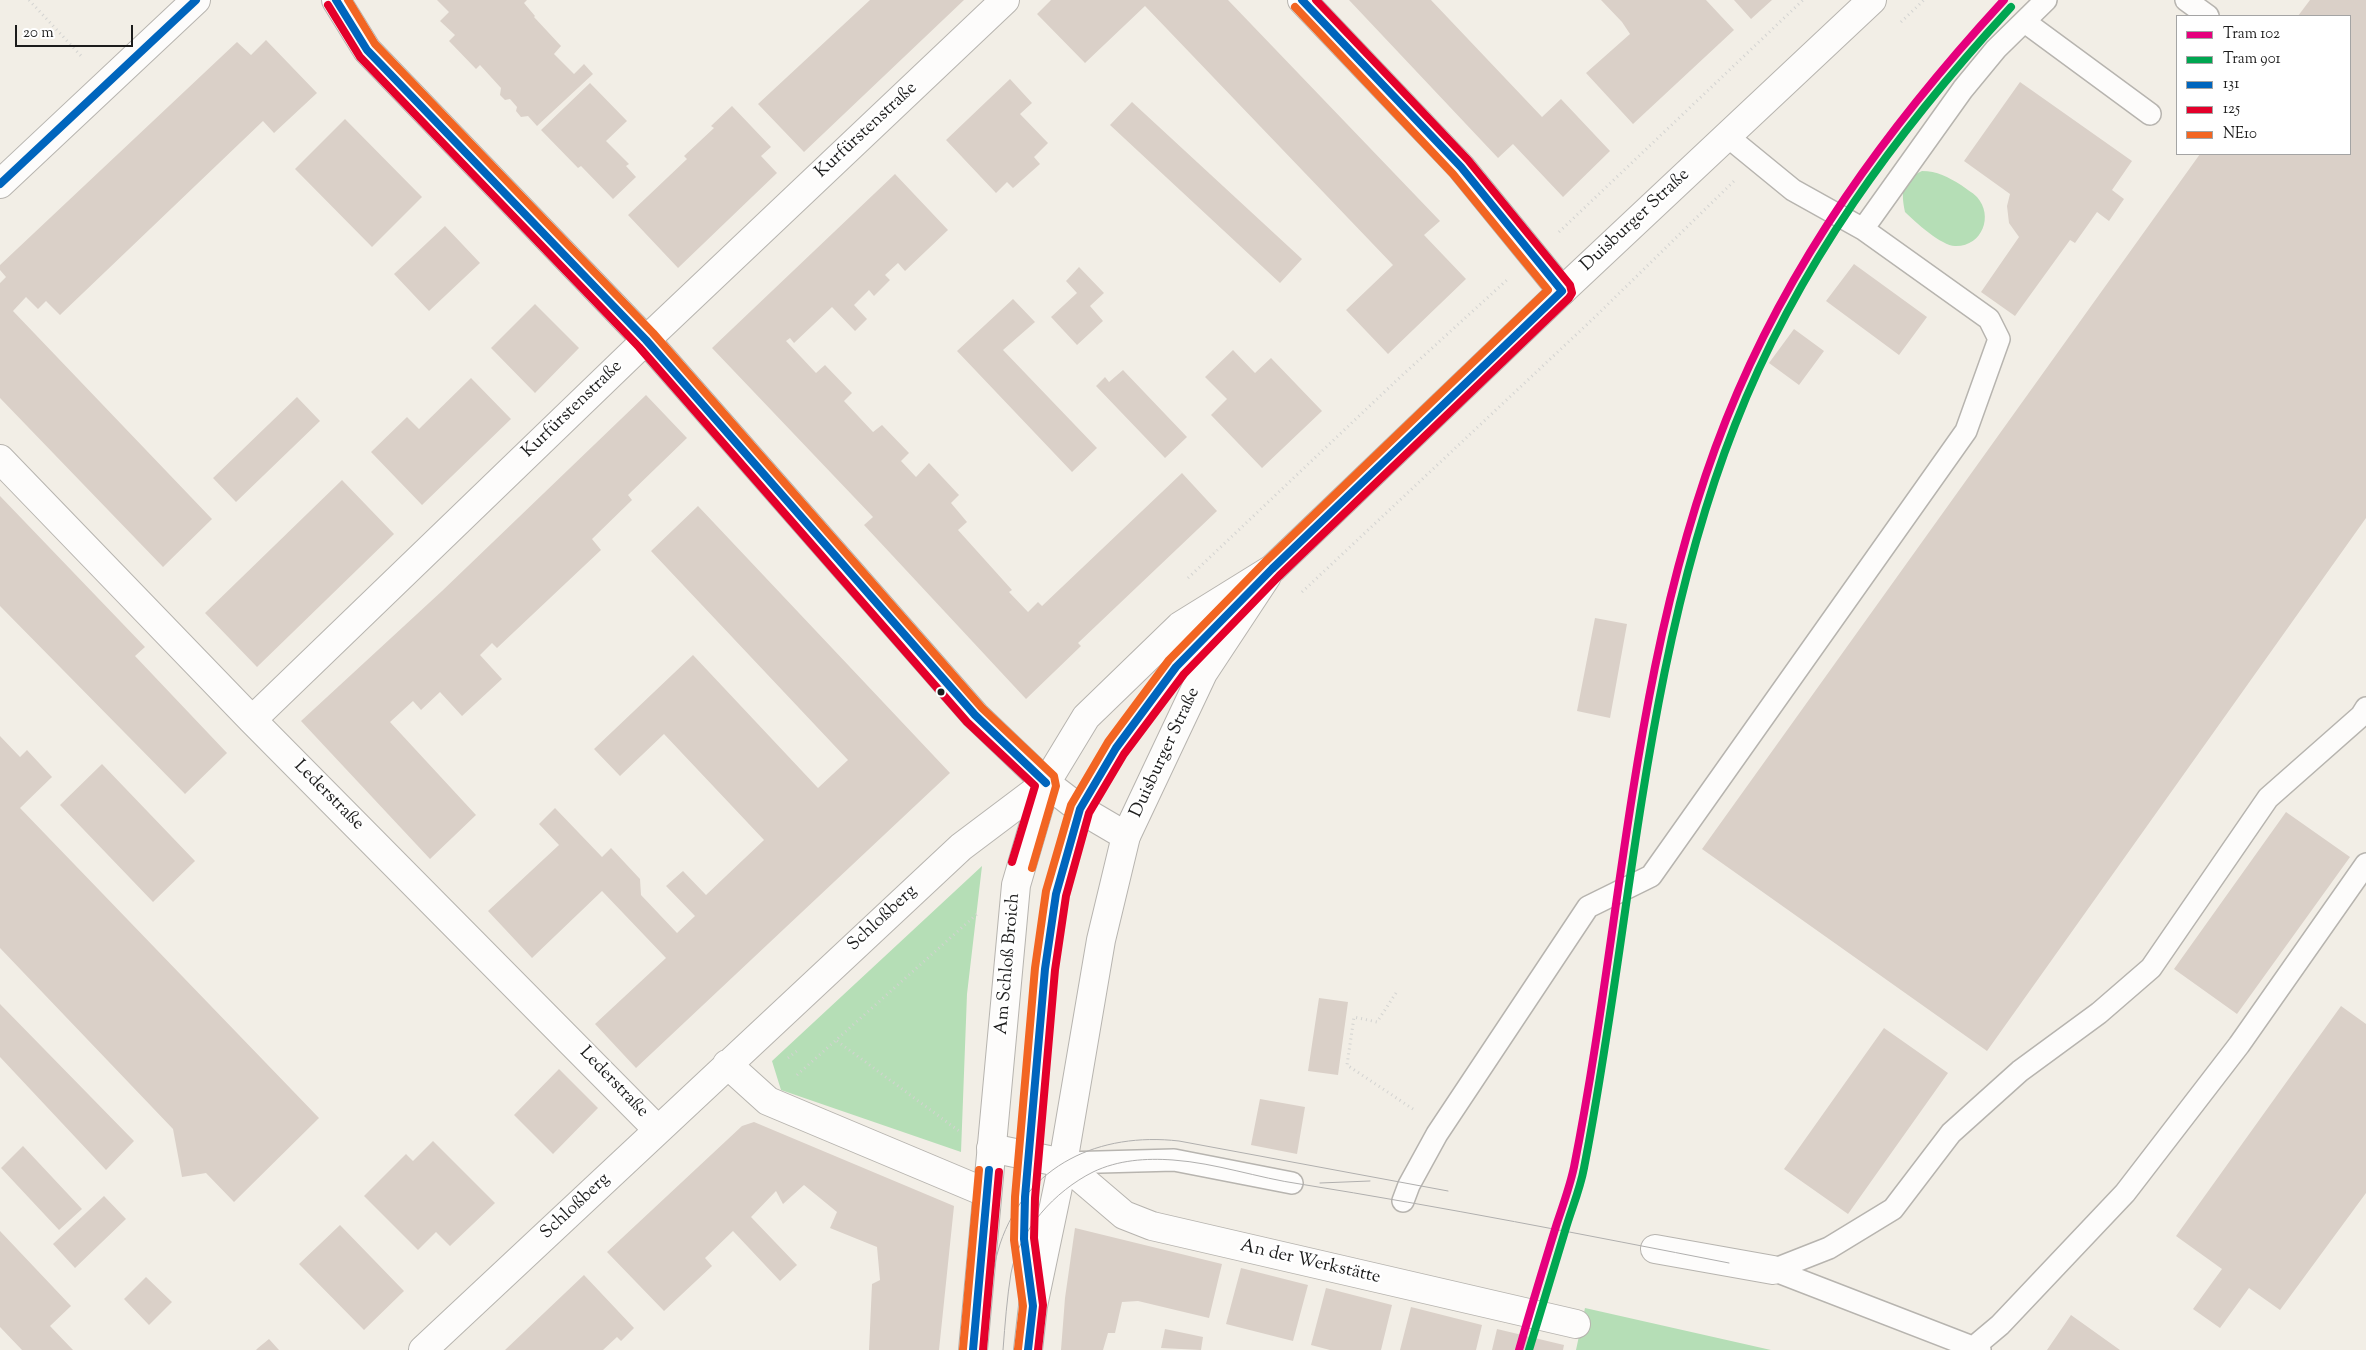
<!DOCTYPE html>
<meta charset="utf-8">
<style>
body{margin:0}
#map{position:relative;width:2366px;height:1350px;overflow:hidden;background:#f2eee6;font-family:"Sorts Mill Goudy",serif}
canvas{display:block}
.legend{position:absolute;left:2176px;top:15px;width:175px;height:140px;box-sizing:border-box;background:#fff;border:1px solid #a4a4a4;margin:0;padding:6px 9px;list-style:none;font-size:15px;color:#1c1c1c}
.legend li{display:flex;align-items:center;gap:10px;height:25px}
.legend b{width:25px;border:1px solid #a4a4a4}
.scale{position:absolute;left:15px;top:25px;width:118px;height:22px;box-sizing:border-box;border:2px solid #1c1c1c;border-top:0;padding-left:6px;font-size:15px;line-height:18px;white-space:nowrap;color:#1c1c1c;-webkit-text-stroke:4px #fff;paint-order:stroke}
</style>
<div id="map">
<canvas width="2366" height="1350"></canvas>
<ul class="legend">
<li><b style="height:6px;background:#e5007d"></b>Tram 102</li>
<li><b style="height:6px;background:#00a651"></b>Tram 901</li>
<li><b style="height:6px;background:#0065bd"></b>131</li>
<li><b style="height:6px;background:#e4002b"></b>125</li>
<li><b style="height:6px;background:#f26522"></b>NE10</li>
</ul>
<div class="scale">20 m</div>
</div>
<script>
const ctx = document.querySelector('canvas').getContext('2d');
ctx.lineJoin = 'round';
function fill(path, color) { ctx.fillStyle = color; ctx.fill(path, 'evenodd'); }
function stroke(path, color, width, dash) { ctx.strokeStyle = color; ctx.lineWidth = width; ctx.lineCap = dash ? 'butt' : 'round'; ctx.setLineDash(dash || []); ctx.stroke(path); }
function write(font, color, halo, rows, align = 'center') {
  ctx.font = font + ' "Sorts Mill Goudy",serif'; ctx.lineWidth = 5; ctx.setLineDash([]); ctx.textBaseline = 'middle'; ctx.strokeStyle = halo; ctx.fillStyle = color; for (const [text, x, y, turn = 0] of rows) {
    ctx.save(); ctx.translate(x, y); ctx.rotate((+turn || 0) * Math.PI / 180); ctx.textAlign = isNaN(turn) ? turn : align; if (halo) ctx.strokeText(text, 0, 0); ctx.fillText(text, 0, 0); ctx.restore();
  }
}
const green = new Path2D(`
 M1922,171C1937,171 1948,177 1961,185C1966,189 1972,192 1977,197C1994,216 1982,247 1955,246C1942,246 1915,222 1905,212C1901,192 1901,180 1922,171Z
 M982,866L967,994L961,1152L781,1090L772,1061Z
 M1585,1308L1771,1350H1576Z`);
const building = new Path2D(`
 M437,0H527L524,3L535,16L534,17L561,46L554,54L574,74L584,64L593,74L537,126L528,116L521,117L516,111L517,107L510,99L505,100L500,95L501,88L480,65L476,69L449,41L455,35L440,21L449,12Z
 M870,0H964L804,152L758,104Z
 M1051,0H1228L1440,221L1424,235L1466,279L1388,354L1346,310L1393,265L1145,6L1085,63L1037,14Z
 M1349,0H1431L1542,117L1561,99L1610,151L1563,197L1513,144L1498,158Z
 M1601,0H1706L1734,30L1633,124L1586,73L1630,34L1622,22Z
 M1734,0H1772L1751,19Z
 M2310,0H2366V518L1987,1051L1702,849L2200,154H2350V16H2298Z
 M266,40L317,93L274,133L263,121L60,315L46,301L38,309L26,297L13,311L212,519L163,567L0,398V283L6,277L0,270V265L237,42L251,55Z
 M1010,79L1032,103L1020,114L1048,143L1034,157L1040,164L1013,188L1007,182L996,193L946,140Z
 M2020,82L2132,161L2112,190L2124,199L2109,221L2097,212L2075,243L2070,240L2015,316L1981,292L2019,237L2009,223L2007,206L2010,194L1964,161Z
 M590,83L627,121L606,141L629,164L626,166L636,177L613,199L581,166L578,168L541,130Z
 M1132,102L1302,259L1280,283L1110,125Z
 M732,106L771,147L761,156L777,173L678,268L628,215L687,159L684,156L714,128L711,126Z
 M345,119L422,197L372,247L295,169Z
 M895,174L948,230L905,271L898,263L885,275L890,280L874,296L869,290L854,305L867,319L855,331L832,307L794,343L790,338L786,341L816,373L825,365L852,393L844,401L873,432L882,425L909,453L901,461L916,477L929,463L959,495L951,503L967,522L958,530L1012,590L1009,592L1028,612L1038,602L1042,606L1182,473L1217,511L1078,643L1081,646L1026,699L864,525L873,517L712,348Z
 M445,226L480,263L429,311L394,274Z
 M1854,264L1927,317L1899,355L1826,301Z
 M1079,267L1104,293L1090,306L1103,321L1077,345L1051,317L1077,293L1066,281Z
 M1013,299L1035,322L1003,350L1097,448L1072,472L957,351Z
 M535,304L579,348L535,393L491,348Z
 M1794,329L1824,351L1799,385L1769,363Z
 M1233,350L1255,373L1271,358L1322,411L1262,468L1211,415L1227,399L1205,377Z
 M1123,370L1187,437L1165,458L1096,386L1105,377L1109,382Z
 M471,378L511,419L422,505L371,452L407,417L419,429Z
 M646,395L687,438L628,495L632,500L592,539L601,550L497,648L492,643L480,655L502,679L462,716L440,692L421,710L413,701L390,722L476,815L430,859L301,721L442,591Z
 M297,397L320,421L236,502L213,478Z
 M342,480L394,534L257,667L205,613Z
 M0,496L145,647L135,656L227,753L185,794L0,606Z
 M698,506L950,773L636,1068L595,1024L666,958L602,891L532,958L488,911L559,845L539,824L555,808L602,857L611,848L640,879L641,895L677,933L695,916L666,886L683,871L706,895L764,840L664,734L620,776L594,749L693,655L818,788L848,760L651,551Z
 M1595,618L1627,624L1610,718L1577,711Z
 M0,736L20,757L27,750L52,777L20,808L319,1118L234,1202L206,1173L182,1177L173,1129L0,948Z
 M102,764L195,861L153,902L60,805Z
 M2286,812L2350,857L2237,1014L2174,969Z
 M1319,998L1348,1002L1338,1075L1308,1071Z
 M0,1004L134,1141L106,1170L0,1057Z
 M2341,1006L2366,1024V1193L2280,1310L2249,1288L2220,1328L2193,1309L2222,1269L2176,1236Z
 M1884,1028L1948,1073L1848,1214L1784,1169Z
 M559,1069L598,1108L553,1154L514,1115Z
 M1260,1099L1305,1107L1297,1154L1251,1145Z
 M754,1122L954,1206L939,1350H869L872,1284L880,1280L877,1247L830,1228L837,1212L804,1185L783,1204L776,1191L751,1217L797,1265L780,1281L733,1231L705,1258L712,1266L664,1311L607,1252L742,1126Z
 M433,1141L495,1203L450,1246L436,1232L418,1250L364,1196L406,1154L413,1161Z
 M23,1146L82,1209L59,1230L1,1168Z
 M104,1196L126,1219L75,1268L53,1244Z
 M340,1225L404,1291L364,1330L299,1264Z
 M1075,1228L1222,1264L1209,1318L1138,1301L1122,1302L1115,1333H1108L1103,1350H1061L1065,1298Z
 M0,1231L71,1306L50,1326L73,1350H22L0,1327Z
 M1241,1268L1308,1285L1293,1341L1226,1324Z
 M584,1275L634,1328L621,1341L617,1337L603,1350H505Z
 M146,1277L172,1302L149,1325L124,1299Z
 M1326,1288L1392,1305L1381,1350H1330L1311,1345Z
 M1411,1307L1482,1325L1476,1350H1400Z
 M2071,1315L2120,1350H2047Z
 M1165,1329L1203,1337L1201,1350L1161,1348Z
 M1497,1329L1564,1345L1563,1350H1492Z
 M269,1339L279,1350H256L258,1348Z`);
const path = new Path2D(`
 M29,0L83,58
 M1901,22L1924,0
 M1559,232L1803,0
 M1188,578L1397,380L1508,279
 M1302,592L1596,316L1734,181
 M1396,993L1377,1022L1354,1017L1347,1065L1416,1111
 M837,1041L959,1131
 M788,1058L798,1050
 M797,1075L977,914`);
const lane = new Path2D(`
 M2186,0L2208,16
 M2025,22L2150,114
 M1863,229L1963,89L1996,49L2046,0
 M1063,1163L1174,1160L1292,1183
 M1403,1201L1409,1185L1437,1134L1588,907L1651,876L1966,431L1999,339L1989,319L1863,229L1793,190L1727,136
 M1773,1270L1829,1248L1893,1209L1951,1133L2020,1071L2099,1013L2151,968L2268,798L2361,716L2366,708
 M1773,1270L1980,1350
 M1031,1293L1024,1239L1025,1197L1045,969L1056,894L1080,809L1116,748L1176,667L1240,602
 M1975,1346L2000,1325L2125,1193L2239,1045L2366,864`);
const street = new Path2D(`
 M336,0L367,50L646,340L975,715L1046,783L1080,809L1126,836
 M1302,0L1461,167L1562,291
 M0,184L196,0
 M0,459L252,720L658,1130
 M252,720L646,340L1005,0
 M727,1064L768,1101L987,1193
 M991,1148L1063,1163L1124,1215L1152,1226L1576,1324
 M1655,1249L1773,1270
 M423,1350L961,847L1046,783`);
const secondary = new Path2D(`
 M973,1350L1016,885L1046,783L1086,717L1180,626L1272,569L1562,291L1872,0
 M1028,1350L1033,1306L1063,1163L1101,940L1126,836L1203,673L1267,576`);
const tram = new Path2D(`
 M1320,1183L1370,1181
 M986,1350C989,1315 989,1278 1000,1244C1027,1164 1100,1132 1179,1141L1448,1191
 M1003,1350C1005,1324 1007,1298 1011,1273C1019,1230 1055,1191 1093,1172C1118,1160 1146,1158 1173,1160C1216,1163 1258,1178 1300,1184C1443,1207 1586,1235 1729,1263`);
const bus1 = new Path2D(`
 M336,0L367,50L646,340L975,715L1046,783
 M1302,0L1461,167L1562,291
 M0,184L196,0
 M973,1350L989,1170
 M1028,1350L1033,1306L1024,1239L1025,1197L1045,969L1056,894L1080,809L1116,748L1176,667L1272,569L1562,291`);
const bus2 = new Path2D(`
 M328,5L360,57L639,347L967,722L1035,786L1012,862
 M983,1350L999,1172
 M1038,1350L1043,1305L1034,1238L1035,1198L1055,970L1066,896L1089,813L1124,754L1184,674L1279,576L1569,298L1572,293L1570,285L1468,160L1316,0`);
const bus3 = new Path2D(`
 M348,0L375,44L653,333L982,708L1054,776L1056,786L1032,868
 M963,1349L979,1170
 M1018,1349L1023,1306L1014,1240L1015,1197L1035,968L1046,891L1071,805L1108,742L1169,660L1265,562L1548,290L1453,174L1295,7`);
const tram1 = new Path2D(`
 M1519,1350C1531,1308 1544,1265 1557,1223C1563,1205 1570,1186 1574,1167C1623,920 1632,656 1726,420C1789,261 1889,125 2004,0`);
const tram2 = new Path2D(`
 M1529,1350C1541,1310 1553,1271 1565,1231C1571,1210 1580,1190 1584,1168C1632,923 1643,659 1735,425C1797,266 1897,131 2011,7`);
const markers = [
 [941,692,4.5,"#1c1c1c"]
];
const streetNames = [
 ["Kurfürstenstraße",867,131,-43],
 ["Duisburger Straße",1636,221,-43],
 ["Kurfürstenstraße",573,410,-44],
 ["Duisburger Straße",1166,753,-65],
 ["Lederstraße",328,796,45],
 ["Schloßberg",883,919,-43],
 ["Am Schloß Broich",1009,964,-85],
 ["Lederstraße",613,1083,46],
 ["Schloßberg",576,1207,-43],
 ["An der Werkstätte",1310,1263,13]
];
fill(green, '#b5deb6');
fill(building, '#dad0c8');
stroke(lane, '#b7b4af', 24);
stroke(street, '#b7b4af', 30);
stroke(secondary, '#b7b4af', 30);
stroke(path, '#d3d3d1', 3, [1, 4]);
stroke(lane, '#fdfcfb', 21);
stroke(street, '#fdfcfb', 28);
stroke(secondary, '#fdfcfb', 28);
stroke(tram, '#b0afae', 1);
stroke(bus1, '#0065bd', 8);
stroke(bus2, '#e4002b', 8);
stroke(bus3, '#f26522', 8);
stroke(tram1, '#e5007d', 8);
stroke(tram2, '#00a651', 8);
for (const [x, y, r, color] of markers) { const dot = new Path2D(); dot.arc(x, y, r, 0, 2 * Math.PI); ctx.fillStyle = color; ctx.fill(dot); stroke(dot, '#fff', 2); }
write('18px', '#1c1c1c', '#fff', streetNames);
</script>
